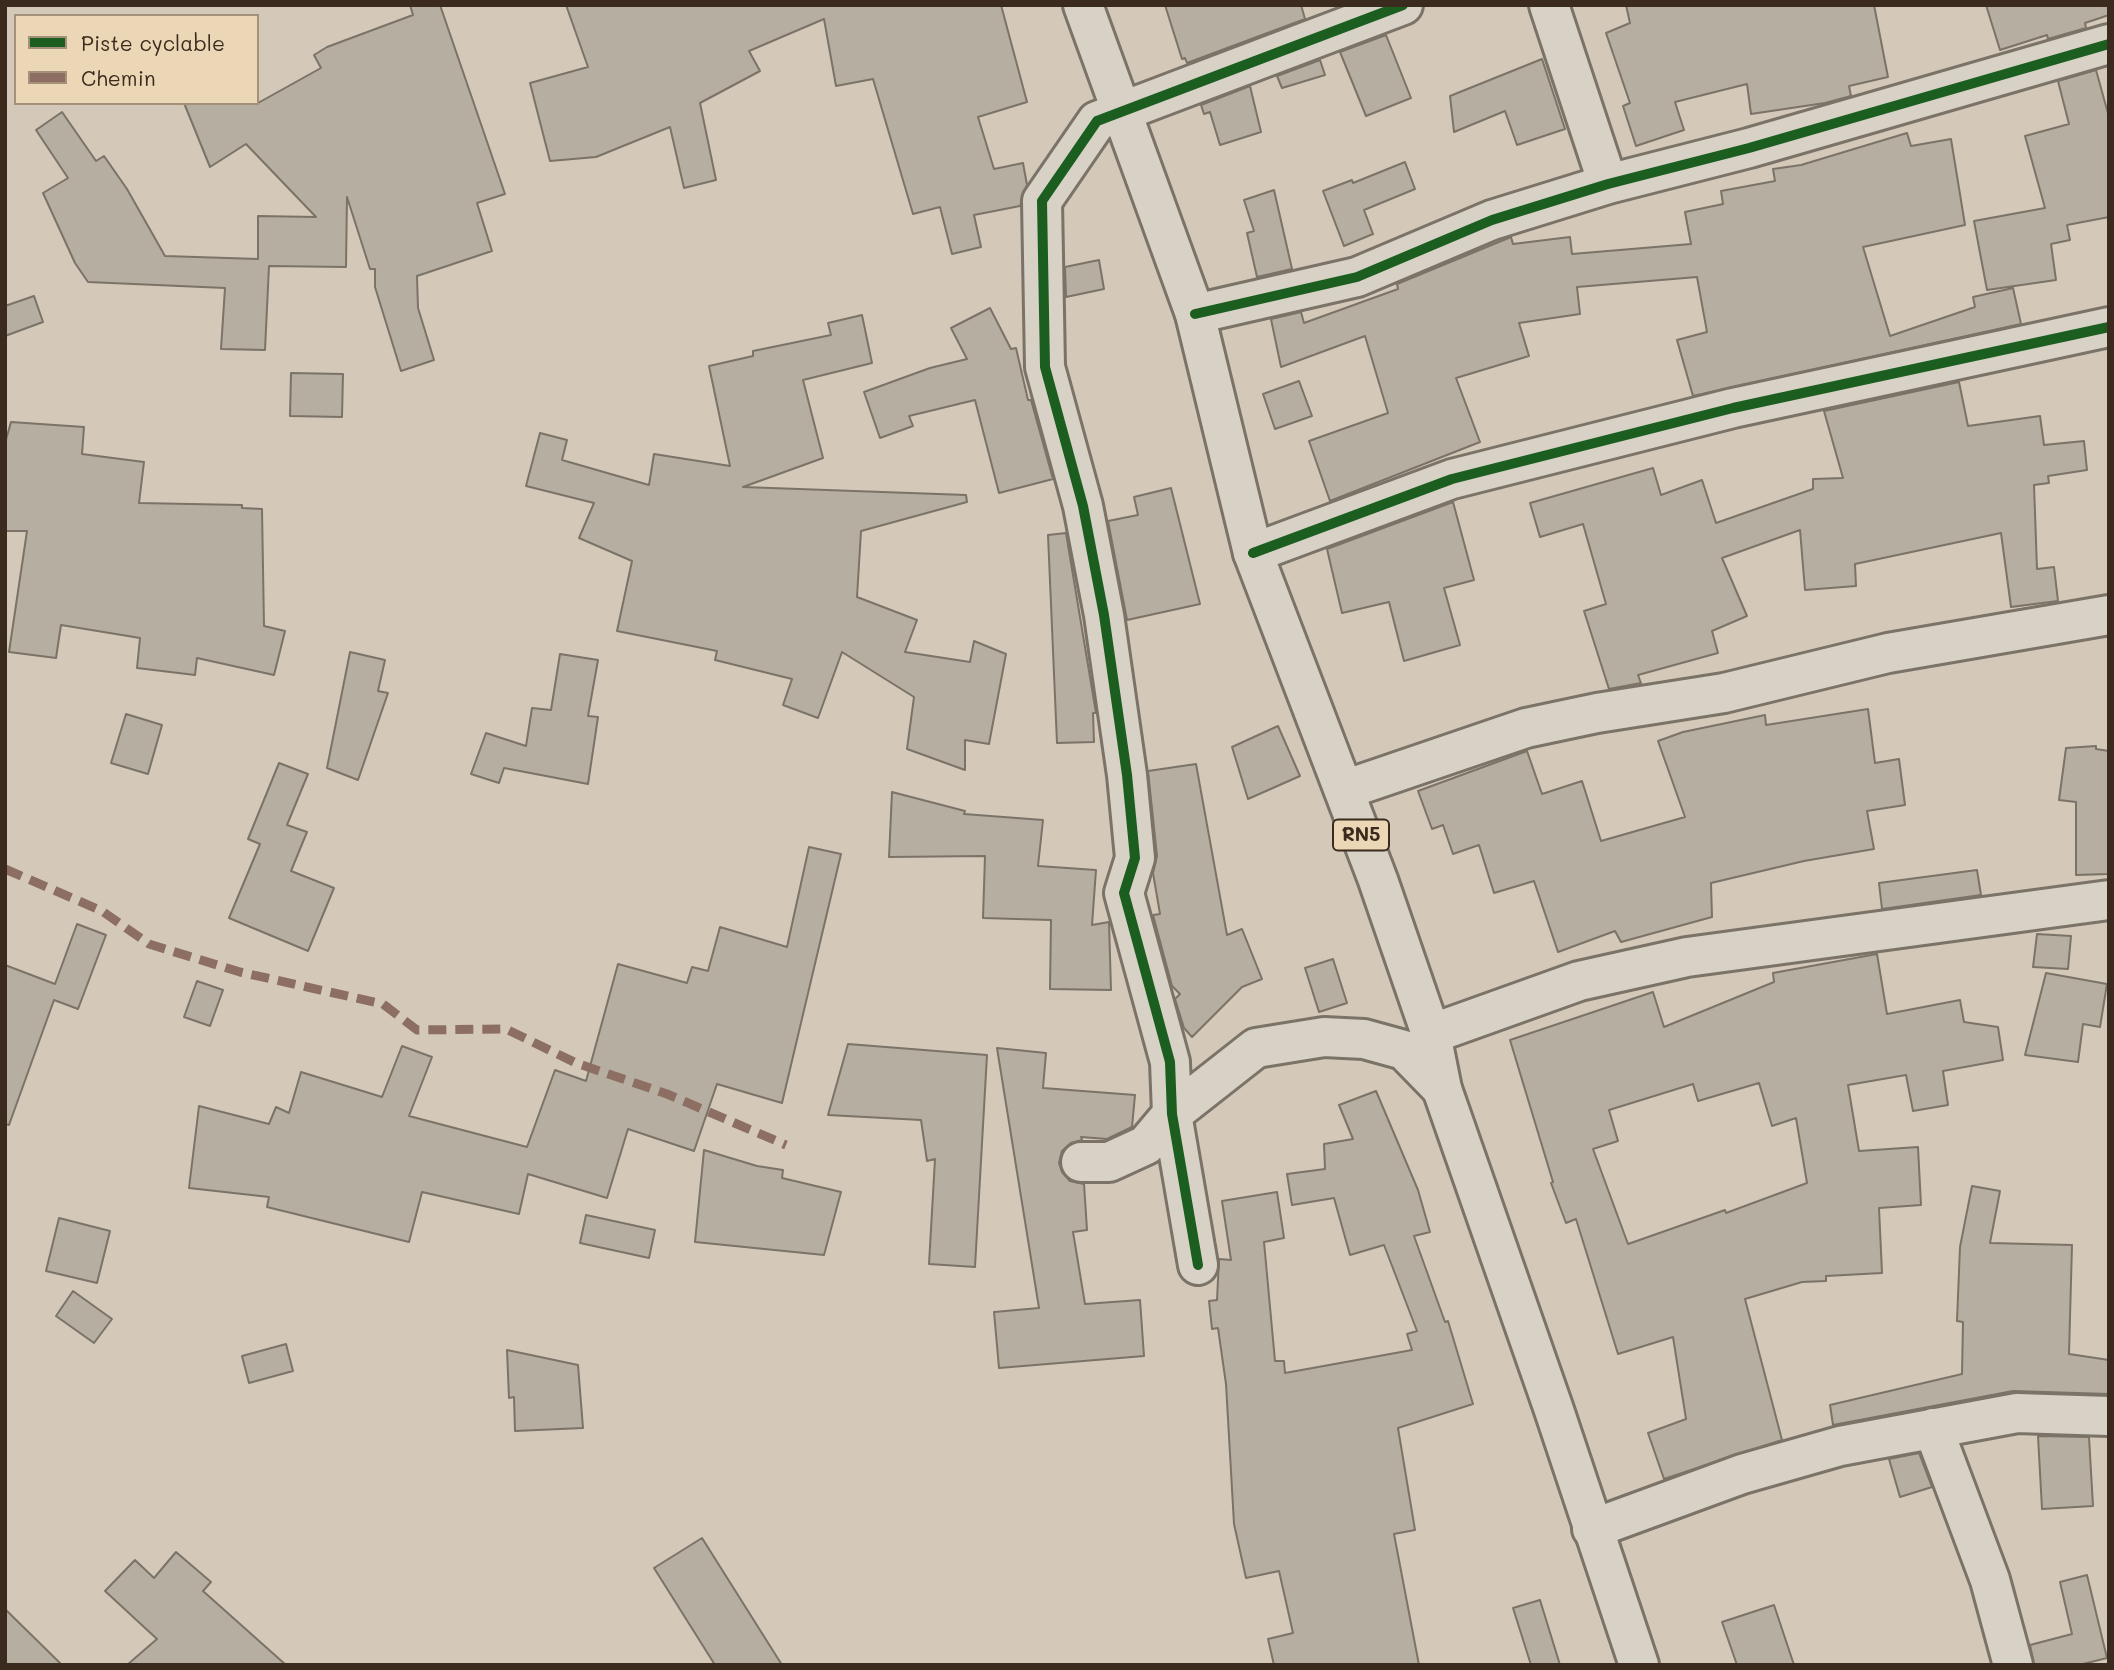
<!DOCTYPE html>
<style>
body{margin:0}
#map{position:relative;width:2114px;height:1670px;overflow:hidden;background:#d4c9b8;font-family:Mali,sans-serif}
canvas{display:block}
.frame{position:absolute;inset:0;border:7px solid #3b2a1e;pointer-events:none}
.legend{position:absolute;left:14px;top:14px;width:245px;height:91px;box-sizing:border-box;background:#ebd6b5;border:2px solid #a59179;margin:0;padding:9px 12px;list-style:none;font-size:21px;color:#3b2a1e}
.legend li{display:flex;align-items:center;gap:14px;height:35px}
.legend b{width:35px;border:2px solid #a59179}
</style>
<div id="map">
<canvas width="2114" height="1670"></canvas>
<div class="frame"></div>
<ul class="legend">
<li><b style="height:9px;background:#1b5e20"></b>Piste cyclable</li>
<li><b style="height:9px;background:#8d6e63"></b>Chemin</li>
</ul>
</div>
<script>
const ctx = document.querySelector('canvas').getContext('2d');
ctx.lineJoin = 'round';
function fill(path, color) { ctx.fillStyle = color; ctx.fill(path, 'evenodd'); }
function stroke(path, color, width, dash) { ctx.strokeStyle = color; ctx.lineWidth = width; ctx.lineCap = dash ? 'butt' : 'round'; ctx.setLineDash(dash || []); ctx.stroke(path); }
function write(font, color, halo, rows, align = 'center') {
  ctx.font = font + ' Mali,sans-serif'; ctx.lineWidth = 7; ctx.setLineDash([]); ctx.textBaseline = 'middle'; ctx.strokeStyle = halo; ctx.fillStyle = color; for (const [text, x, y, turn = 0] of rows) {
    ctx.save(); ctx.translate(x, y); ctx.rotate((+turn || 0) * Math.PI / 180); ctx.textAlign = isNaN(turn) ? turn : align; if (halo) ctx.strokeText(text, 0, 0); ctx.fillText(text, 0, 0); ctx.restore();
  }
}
const building = new Path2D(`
 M410,5H440L505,194L477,203L492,251L417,276L418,308L434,360L401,371L375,287V269H370L347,197L346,267L269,266L265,350L221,349L225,288L88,282L75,263L43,193L68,178L36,130L62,112L96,161L104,156L127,189L165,256L258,259V216L316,217L246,144L210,167L184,103H258L321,68L314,55L327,47L413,15Z
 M566,5H1001L1027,102L978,117L994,169L1023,163L1027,185L1020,206L974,215L981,247L952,254L940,207L913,214L873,79L836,86L824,19L749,51L760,71L700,103L716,180L684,188L670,127L596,157L550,161L530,83L588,67Z
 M1165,5H1301L1305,19L1187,63L1185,58L1182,59Z
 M1626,5H1874L1888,77L1849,86L1851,96L1825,103L1751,114L1747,84L1675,102L1684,130L1636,146L1623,106L1630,103L1606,33L1630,23Z
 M1986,5H2109V15L2085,23L2086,28L2048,39L2047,35L2000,50Z
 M1386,35L1411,98L1366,116L1340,52Z
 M1542,59L1565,129L1517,145L1505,111L1454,132L1450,96Z
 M1320,60L1325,75L1282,88L1277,76Z
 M2096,70L2109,117V217L2067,225L2070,240L2051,244L2056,280L1987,290L1974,221L2045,208L2025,136L2069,124L2058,81Z
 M1250,86L1261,132L1220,145L1210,112L1204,114L1201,105Z
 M1907,133L1911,146L1951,139L1965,225L1863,247L1890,336L1975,307L1973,297L2013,288L2021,324L1693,396L1677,340L1707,332L1697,277L1577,287L1580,314L1519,323L1529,356L1456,378L1480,442L1330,501L1309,441L1388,413L1365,336L1281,367L1271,319L1301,312L1304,323L1398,289L1397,284L1511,237L1513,244L1570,237L1572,254L1691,244L1685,212L1723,204L1721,191L1775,181L1773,169L1801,165Z
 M1405,162L1415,189L1364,210L1373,234L1344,246L1323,191L1352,180L1353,183Z
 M1274,190L1292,269L1257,277L1247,233L1254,231L1244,200Z
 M1099,260L1104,289L1066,297L1065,267Z
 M34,296L43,322L5,336V306Z
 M990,308L1011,349L1016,348L1028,400H1031L1053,479L999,493L975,400L909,416L913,426L880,438L864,392L930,368L967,359L951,328Z
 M862,315L872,363L803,380L823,458L743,487L966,495L967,502L861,531L857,597L917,620L905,652L970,662L974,641L1006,654L989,744L965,740V770L907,749L914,697L842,652L818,718L783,705L792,679L715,660L717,651L617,631L632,561L579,538L594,503L526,486L540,433L567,440L562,460L649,485L654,454L730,466L709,366L753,356V351L831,335L828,323Z
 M291,373L343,374L342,417L290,416Z
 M1299,381L1312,416L1275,429L1263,394Z
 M1959,382L1968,426L2040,416L2044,445L2084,441L2087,470L2048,476L2049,483L2034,485L2037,569L2054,567L2058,601L2011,607L2001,533L1855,564L1856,586L1805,590L1800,530L1722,558L1747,616L1712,631L1718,653L1638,675L1641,683L1609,689L1584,611L1606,604L1583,524L1540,537L1530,503L1653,468L1661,495L1702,480L1716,523L1813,489V479L1843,478L1824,411Z
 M11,422L84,427L82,454L144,462L139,503L242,505V508L262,509L264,626L285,631L274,675L197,658L195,675L137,668L140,638L61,625L56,658L9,652L27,531H5V443Z
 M1171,488L1200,604L1127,620L1108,521L1138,515L1134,497Z
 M1453,502L1474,580L1444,588L1460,645L1404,661L1389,602L1342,613L1327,549Z
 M1066,533L1096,713H1093L1094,742L1057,743L1048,535Z
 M350,652L385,660L378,691L388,693L358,780L327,768Z
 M560,654L598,660L588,716L598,717L588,784L504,768L499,783L471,774L486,733L526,746L532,708L551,710Z
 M1868,709L1875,763L1899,759L1905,805L1867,811L1874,849L1804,861L1711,883L1712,917L1621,942L1615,931L1558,952L1534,881L1494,893L1479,845L1453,854L1443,825L1432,829L1418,791L1527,751L1542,794L1582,781L1601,841L1685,817L1658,741L1683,732L1765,715L1766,725Z
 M126,714L162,725L148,774L111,763Z
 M1278,726L1300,776L1248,799L1232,747Z
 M2096,746V749L2109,751V874L2076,875V802L2059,800L2066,748Z
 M279,763L308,774L287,825L307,832L291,871L334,888L308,951L229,918L260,844L248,839Z
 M1196,764L1227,935L1242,929L1262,979L1242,987L1192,1037L1184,1028L1175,999L1180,994L1172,986L1153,915L1160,914L1153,873L1157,856L1148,771Z
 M892,792L965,811L964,814L1043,820L1038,866L1096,870L1092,925L1109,922L1111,990L1050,989L1051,920L983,918L985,856L889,857Z
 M809,847L841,854L782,1103L717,1084L694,1151L628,1129L607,1198L528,1174L519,1214L422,1192L409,1242L267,1207L269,1197L189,1188L199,1106L269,1124L276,1107L289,1113L301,1072L382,1097L402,1046L432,1057L409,1116L527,1147L555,1070L586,1081L618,964L687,983L692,967L708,971L720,927L787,947Z
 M1977,870L1981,895L1882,909L1879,883Z
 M77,924L106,935L78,1009L54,1000L9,1125L5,1124V965L55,984Z
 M2037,934L2071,936L2068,969L2033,967Z
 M1877,954L1887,1014L1960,1000L1964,1022L1998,1027L2003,1060L1943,1071L1948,1105L1913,1111L1906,1075L1848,1085L1859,1151L1918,1147L1921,1205L1879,1208L1882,1273L1826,1276V1281L1802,1282L1745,1299L1782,1440L1664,1479L1648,1433L1686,1419L1673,1337L1618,1354L1576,1219L1566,1223L1551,1183L1553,1182L1510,1040L1653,992L1664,1027L1774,982L1773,973ZM1759,1083L1772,1126L1796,1118L1807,1183L1726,1213L1725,1210L1628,1244L1593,1149L1618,1141L1609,1110L1693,1084L1698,1101Z
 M1333,959L1347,1003L1319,1012L1305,968Z
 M2046,973L2107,984L2100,1027L2083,1024L2078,1062L2025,1055Z
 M197,981L223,990L210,1026L184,1017Z
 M848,1044L987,1055L975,1267L929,1264L935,1159L927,1161L921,1120L828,1115Z
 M997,1048L1046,1053L1043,1088L1135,1095L1132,1127L1107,1139L1081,1137L1082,1140L1071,1143L1062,1151L1059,1163L1062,1172L1070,1181L1084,1184L1087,1230L1073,1232L1085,1304L1140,1300L1144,1356L999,1368L994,1312L1039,1308Z
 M1376,1091L1418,1190L1430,1232L1414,1236L1445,1322L1448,1321L1473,1404L1398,1428L1415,1530L1394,1534L1419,1665H1274L1268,1639L1293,1633L1279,1571L1246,1578L1234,1524L1226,1384L1218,1328L1212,1329L1209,1301L1217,1300L1219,1259L1231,1260L1222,1201L1277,1192L1284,1238L1264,1242L1275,1361H1284L1285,1373L1412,1350L1407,1334L1417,1331L1384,1245L1350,1255L1334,1198L1292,1205L1287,1174L1325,1169L1324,1144L1353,1139L1339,1105Z
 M704,1150L757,1166L783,1170L782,1178L841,1192L824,1255L695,1242Z
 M1972,1186L2000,1191L1990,1243L2072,1245L2069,1354L2109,1360V1394L2013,1391L1833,1425L1830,1405L1962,1374L1963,1322L1957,1321L1960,1247Z
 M586,1215L655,1230L649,1258L580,1243Z
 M59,1218L110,1231L97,1283L46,1271Z
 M73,1291L112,1319L94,1343L56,1316Z
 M286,1344L293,1371L249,1383L242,1356Z
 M507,1350L578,1365L583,1428L515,1431L514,1397L509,1398Z
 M2038,1436L2089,1437L2093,1506L2042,1509Z
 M1919,1453L1932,1487L1900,1497L1889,1459Z
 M702,1538L782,1665H715L654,1568Z
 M176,1552L211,1582L203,1591L286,1665H127L157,1639L105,1591L135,1560L154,1578Z
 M2087,1575L2107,1658L2079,1665H2034L2030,1645L2072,1634L2060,1582Z
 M1540,1600L1560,1665H1531L1513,1608Z
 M1774,1605L1794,1665H1737L1722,1622Z
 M5,1609L62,1665H5Z`);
const street = new Path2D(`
 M1549,5L1608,184
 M1195,314L1357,277L1492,220L1608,184L1749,148L2109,44
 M1253,553L1452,479L1733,408L2109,327
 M1344,790L1526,728L1597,713L1724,693L1888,653L2109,615
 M1431,1034L1579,981L1687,957L2109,900
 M1081,1162H1109L1146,1145L1172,1114L1256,1048L1324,1037L1364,1039L1404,1050L1442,1089
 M1198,1265L1172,1114L1170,1062L1124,893L1135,858L1127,775L1104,615L1083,506L1045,367L1042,201L1097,121L1403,5
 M1933,1428L1990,1580L2013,1665
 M1592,1529L1742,1474L1840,1446L2017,1413L2109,1416`);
const highway = new Path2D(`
 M1083,5L1195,314L1253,553L1378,880L1431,1034L1442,1089L1554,1410L1639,1665`);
const quiet = new Path2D(`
 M5,869L102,911L149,944L240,972L383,1004L417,1030L506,1029L576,1063L667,1094L786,1145`);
const cycleway = new Path2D(`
 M1195,314L1357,277L1492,220L1608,184L1749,148L2109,44
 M1253,553L1452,479L1733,408L2109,327
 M1198,1265L1172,1114L1170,1062L1124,893L1135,858L1127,775L1104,615L1083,506L1045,367L1042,201L1097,121L1403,5`);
const shields = [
 [1361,835,56]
];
const shieldNames = [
 ["RN5",1361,835]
];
fill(building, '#b6aea1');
stroke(building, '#7b7368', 2);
stroke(street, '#7b7368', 44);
stroke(highway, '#7b7368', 44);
stroke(street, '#d8d1c5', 38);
stroke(highway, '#d8d1c5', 38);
stroke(quiet, '#8d6e63', 9, [18, 9]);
stroke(cycleway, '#1b5e20', 10);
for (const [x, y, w] of shields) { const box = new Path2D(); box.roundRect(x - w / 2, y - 15.5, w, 31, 5); ctx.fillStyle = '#ebd6b5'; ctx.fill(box); stroke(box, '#3b2a1e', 2); }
write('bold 19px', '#3b2a1e', null, shieldNames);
</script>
